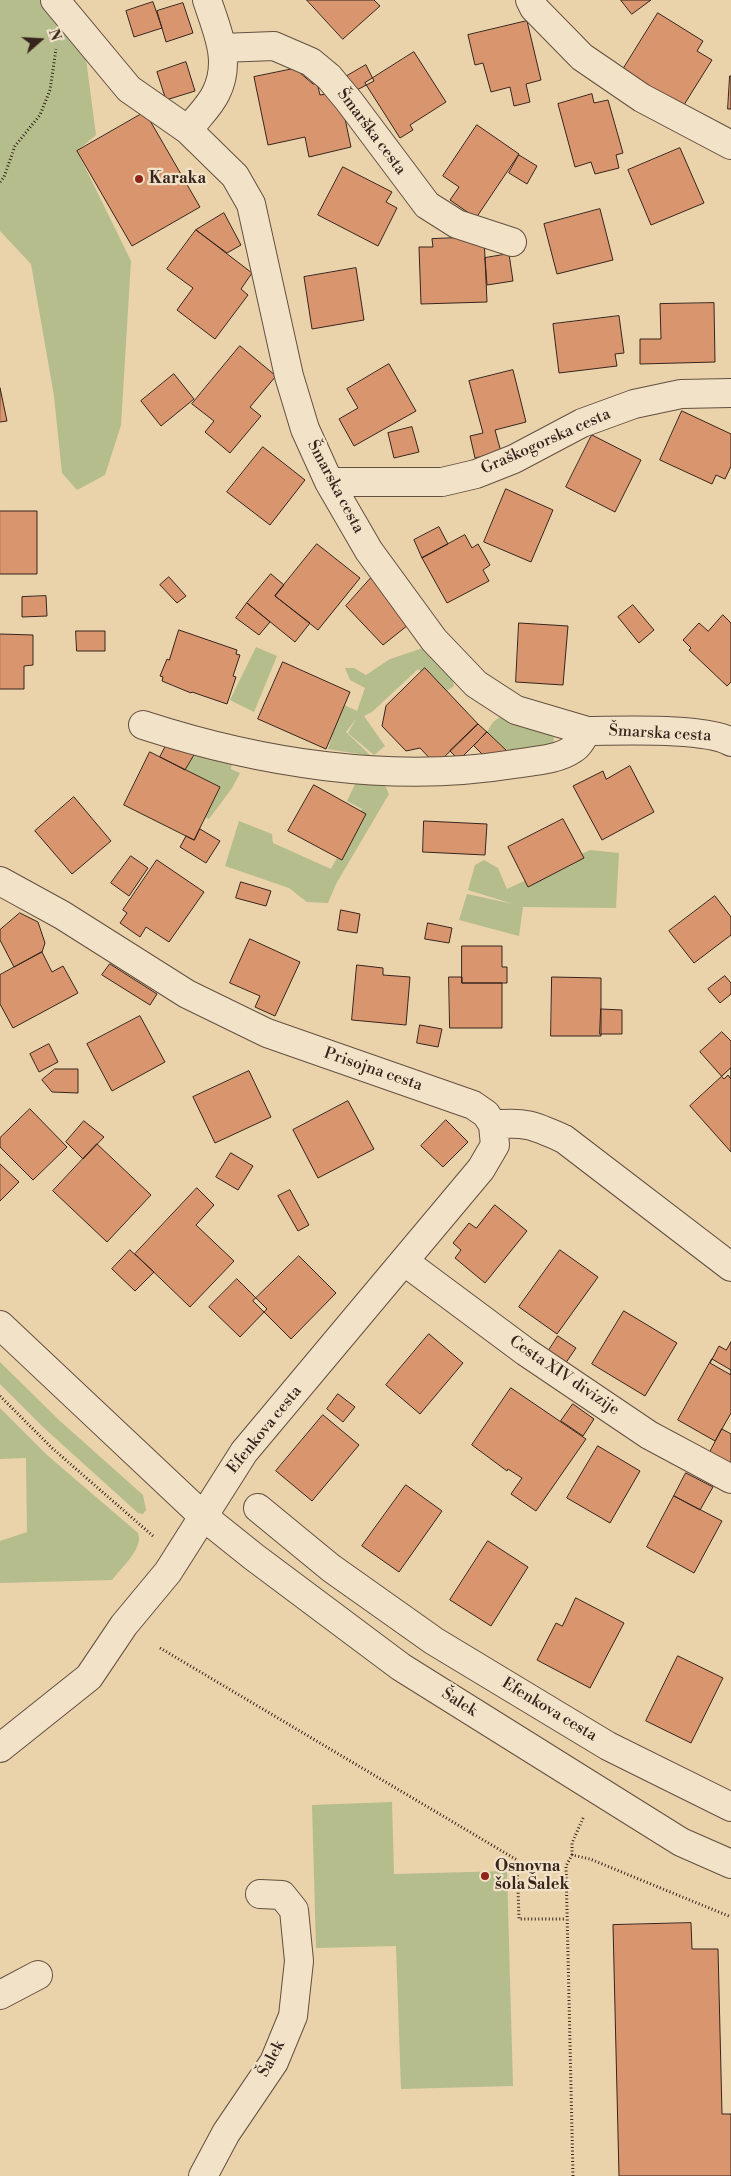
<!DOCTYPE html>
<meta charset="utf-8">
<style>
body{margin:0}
#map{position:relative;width:731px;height:2176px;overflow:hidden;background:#ead2aa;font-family:"Libre Bodoni",serif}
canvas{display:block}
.north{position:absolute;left:15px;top:15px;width:50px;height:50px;-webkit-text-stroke:4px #f1e2c8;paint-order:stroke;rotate:71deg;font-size:14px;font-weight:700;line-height:20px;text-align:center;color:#37251d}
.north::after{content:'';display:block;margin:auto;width:18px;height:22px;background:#37251d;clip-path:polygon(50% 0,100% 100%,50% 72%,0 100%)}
</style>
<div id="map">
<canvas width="731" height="2176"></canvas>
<div class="north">N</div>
</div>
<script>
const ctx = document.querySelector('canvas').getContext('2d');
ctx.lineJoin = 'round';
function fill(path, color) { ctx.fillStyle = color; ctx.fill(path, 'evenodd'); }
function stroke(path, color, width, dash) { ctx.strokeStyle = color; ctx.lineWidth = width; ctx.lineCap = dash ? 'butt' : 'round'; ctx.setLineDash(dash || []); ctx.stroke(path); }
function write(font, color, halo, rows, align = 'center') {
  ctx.font = font + ' "Libre Bodoni",serif'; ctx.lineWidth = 4.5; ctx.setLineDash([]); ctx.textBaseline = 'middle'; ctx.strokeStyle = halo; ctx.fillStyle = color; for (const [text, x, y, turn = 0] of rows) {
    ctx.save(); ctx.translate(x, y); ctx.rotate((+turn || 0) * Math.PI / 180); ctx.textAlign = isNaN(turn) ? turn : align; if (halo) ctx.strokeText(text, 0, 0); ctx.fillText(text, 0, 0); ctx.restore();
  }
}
const green = new Path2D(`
 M0,0H42L86,59L96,135L77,151L131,261L121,425L105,475L77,490L62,473L54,396L31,264L0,231Z
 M256,647L277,656L254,712L230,700Z
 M426,647L450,669L454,686L445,692L418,669L372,712L364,716L385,746L374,755L348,733L356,719L346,732L371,756L328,749L342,704L357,711L365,688L350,680L345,668H354L366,675L390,659Z
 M503,715L554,737L553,747L508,752L487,732L493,722Z
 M195,753L232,762L231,769L240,773L232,788L209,819L205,817L220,787L185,770Z
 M358,778L382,779L389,794L336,884L328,903L307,902L289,888L225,866L239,821L272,834L273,843L331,869L362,809L347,801Z
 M590,850L619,853L616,908L523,907L519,936L459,920L467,894L513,904L468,890L475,865L484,860L498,868L507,889Z
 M0,1362L60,1421L143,1495L146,1510L143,1514L138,1513L43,1427L0,1384Z
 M0,1408L47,1455L138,1533C144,1548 121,1568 112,1580L0,1583V1541L27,1532L26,1458L0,1459Z
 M392,1802L394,1874L507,1871L513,2086L401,2089L396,1946L316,1948L312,1805Z`);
const building = new Path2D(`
 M307,0H374L380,6L343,39Z
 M621,0H651L632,14Z
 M153,2L162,28L134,37L126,11Z
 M183,3L193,33L166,42L157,11Z
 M658,13L703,41L697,51L712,60L682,108L622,71Z
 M527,21L541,80L526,84L530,102L514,106L510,87L491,92L483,63L475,65L468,35Z
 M414,52L446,102L410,125L413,130L400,138L365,83Z
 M186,62L195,91L166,100L157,72Z
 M366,65L374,81L355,91L347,76Z
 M298,68L299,72L313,84L317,83L320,95L326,94L344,114L351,147L309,157L305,137L268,145L254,77Z
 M730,76H731V109H728Z
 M592,94L594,103L608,100L623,153L616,155L619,168L595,174L591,162L575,167L558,104Z
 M145,112L200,207L132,246L77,151Z
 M477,125L519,154L476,218L450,200L459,187L443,176Z
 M680,148L704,203L651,225L628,170Z
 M519,155L537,166L527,184L509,173Z
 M343,167L392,192L386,202L397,208L378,246L318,215Z
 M600,209L613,260L557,274L544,224Z
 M224,213L241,245L227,253L196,230Z
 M196,230L252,273L241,289L248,295L215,339L177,310L193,288L167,269Z
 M484,237L487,302L421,304L419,247H433L432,239Z
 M509,254L513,281L487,285L485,258Z
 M356,268L364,320L312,329L304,277Z
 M714,303L715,362L640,364V339H661L660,304Z
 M619,316L624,353L615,354L617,366L559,373L553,324Z
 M240,346L276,376L250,407L261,416L230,453L205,432L214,421L192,404Z
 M389,364L416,411L354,446L339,419L358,408L347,389Z
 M513,370L526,422L495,430L501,452L475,458L470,436L483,433L469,381Z
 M174,374L194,399L161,426L141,401Z
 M0,388L7,421L0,422Z
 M682,411L731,434V466L725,479L716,475L712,484L660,460Z
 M412,427L419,452L394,458L388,433Z
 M592,435L641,460L615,512L566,487Z
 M263,447L305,480L270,525L227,492Z
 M506,489L553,510L531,562L484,542Z
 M0,511H37V574H0Z
 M439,527L448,544L422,558L414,540Z
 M465,535L472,548L478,544L490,565L483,570L489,581L447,603L422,558Z
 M317,544L360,578L318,630L275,596Z
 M271,574L284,585L275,596L310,623L295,642L247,603Z
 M169,577L186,596L177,603L160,585Z
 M371,578L408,625L383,645L346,606Z
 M46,596L47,616L22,617V597Z
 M247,603L270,622L259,635L236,618Z
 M633,605L654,630L639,643L618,617Z
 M723,615L731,623V682L727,686L689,650L691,648L683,640L699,623L708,631Z
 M519,623L568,626L563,685L516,682Z
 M179,630L237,650L236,654L240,655L233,676L236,677L227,704L192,692L191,693L162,681L163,677L160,676L167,659L169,660Z
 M76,631H105V651H77Z
 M0,634L33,635V665L24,666V689H0Z
 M283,662L350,692L326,749L258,719Z
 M425,668L478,724L436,765L420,748L406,751L382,726L386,706Z
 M478,724L487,732L459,760L450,751Z
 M487,732L508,752L488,760L474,746Z
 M167,744L195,753L185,770L160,757Z
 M150,752L220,787L194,840L124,805Z
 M630,766L654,812L602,840L573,786L603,771L606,779Z
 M314,785L366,814L342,860L288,831Z
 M74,797L111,841L72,874L35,831Z
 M563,819L584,858L528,887L508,847Z
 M424,821L487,824L485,855L423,852Z
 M200,829L220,841L206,863L180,847L186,836L194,840Z
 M131,856L148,868L129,896L111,883Z
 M157,860L204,892L169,942L146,927L140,937L120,923L127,913L123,910Z
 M241,882L271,891L266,906L236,898Z
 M715,896L731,917V935L694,963L669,931Z
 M341,910L360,914L357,933L338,930Z
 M20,913L38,922L45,943L42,952L14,967L0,940V930Z
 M428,923L452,928L449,943L425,939Z
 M250,939L300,962L275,1016L255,1007L260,996L230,983Z
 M462,946H502V967H507V983H462Z
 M42,952L52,972L63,966L78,993L13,1028L0,1004V975Z
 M110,964L157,994L150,1005L102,975Z
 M357,965L383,968V975L410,977L406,1025L352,1020Z
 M725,976L731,983V994L720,1003L708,989Z
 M449,977H462V983H502V1028H450Z
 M552,977L601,978V1036H551Z
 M601,1009L622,1010V1034H600Z
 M140,1016L165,1062L112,1091L87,1044Z
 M420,1025L442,1029L438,1047L417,1043Z
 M722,1032L731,1041V1079L728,1075L724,1079L700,1052Z
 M49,1044L58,1062L39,1072L30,1054Z
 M731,1068V1152L690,1106Z
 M55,1069H78V1093L52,1092L42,1080Z
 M249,1071L271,1117L215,1143L193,1097Z
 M348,1101L374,1149L318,1178L293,1130Z
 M30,1109L67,1147L33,1180L0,1147V1138Z
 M446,1120L468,1142L443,1167L421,1146Z
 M84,1121L104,1137L83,1159L66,1142Z
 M97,1144L151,1195L107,1242L53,1191Z
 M231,1153L253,1166L238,1190L216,1177Z
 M0,1164L19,1182L0,1201Z
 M197,1188L214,1205L196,1225L234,1261L190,1307L135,1254Z
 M290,1190L309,1225L298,1231L278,1196Z
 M495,1205L527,1231L485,1283L455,1258L461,1250L453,1243L469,1223L476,1228Z
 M130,1250L154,1272L135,1291L112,1269Z
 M560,1250L598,1277L557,1334L519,1307Z
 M299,1256L336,1293L291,1339L253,1301Z
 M237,1279L267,1309L240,1337L209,1307Z
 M624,1311L677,1343L645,1396L592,1364Z
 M429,1334L463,1363L420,1414L386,1385Z
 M558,1336L576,1348L563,1367L546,1355Z
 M731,1342V1375L710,1363L719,1346L726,1350Z
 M712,1359L731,1370V1413L715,1441L678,1420Z
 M511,1388L586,1439L536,1511L511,1494L522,1478L508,1469L507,1471L472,1445Z
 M338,1394L355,1407L343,1422L327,1409Z
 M573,1404L594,1419L583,1436L561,1421Z
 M323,1415L359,1445L312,1501L276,1471Z
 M722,1429L731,1434V1465L709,1454Z
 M598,1446L640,1471L610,1523L567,1498Z
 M686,1473L713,1487L700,1510L674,1496Z
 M406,1485L442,1511L399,1572L362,1546Z
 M674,1496L722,1521L694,1573L647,1547Z
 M488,1541L528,1567L491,1626L450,1600Z
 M576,1598L624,1623L590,1688L537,1660L556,1623L562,1626Z
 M678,1656L723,1678L691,1743L646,1721Z
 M691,1923L692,1949H718L722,2114H731V2176H619L613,1925Z`);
const path = new Path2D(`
 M0,182L4,177L15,146L40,115L50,90L56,49
 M0,1396L52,1448L153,1536
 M160,1648L517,1860L519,1919H564
 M572,1855V1843L584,1816
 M573,2176L566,1866L572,1855L590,1859L731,1917`);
const minor = new Path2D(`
 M55,0L129,89L188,130L235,176L251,204L289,376L305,429L329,482L369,551L434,640L476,684L516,710L587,731
 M530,0L534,8L582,57L642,98L731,145
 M222,48L274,46L311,62L329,77L349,101L427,205L457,224L512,242
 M188,130C197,118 210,106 216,93C232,61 217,31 207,0
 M329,482H442L476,474L514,459L582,423L634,404L681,394L731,393
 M143,725C260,763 391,784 514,764C533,761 558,760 573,749C579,746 583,737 587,731C619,731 707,727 731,742
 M0,881L62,915L187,994L267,1033L473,1105L486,1114L493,1125L495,1145L481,1169L244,1452L168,1572L124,1625L89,1677L0,1748
 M493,1125C525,1121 535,1126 564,1139L731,1267
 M405,1262L526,1352L649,1435L731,1479
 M0,1325L204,1517L254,1557L401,1667L681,1842L731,1864
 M258,1508L331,1568L434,1641L608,1746L731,1807
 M0,1995L38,1975
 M203,2176L226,2133L274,2062L293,2016L299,1961L294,1910L282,1895L260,1894`);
const markers = [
 [139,179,5,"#8f2418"],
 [485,1876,5,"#8f2418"]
];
const streetNames = [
 ["Šmarška cesta",371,132,53],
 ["Graškogorska cesta",546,442,-24],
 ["Šmarska cesta",335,487,62],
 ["Šmarska cesta",660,734,3],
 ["Prisojna cesta",373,1070,19],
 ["Cesta XIV divizije",564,1376,34],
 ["Efenkova cesta",265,1430,-51],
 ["Šalek",459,1703,32],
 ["Efenkova cesta",549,1710,31],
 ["Šalek",272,2059,-62]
];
const poiNames = [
 ["Karaka",149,179],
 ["Osnovna",495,1867],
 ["šola Šalek",495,1885]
];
fill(green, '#b4bd8b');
fill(building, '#d9966e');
stroke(building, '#37251d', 1);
stroke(minor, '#645040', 30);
stroke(path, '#37251d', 3, [1, 2.5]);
stroke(minor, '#f1e2c8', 28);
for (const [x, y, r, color] of markers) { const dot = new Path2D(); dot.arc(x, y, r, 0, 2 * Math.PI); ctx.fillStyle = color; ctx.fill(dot); stroke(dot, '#f1e2c8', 2); }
write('16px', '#37251d', '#f1e2c8', streetNames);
write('bold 16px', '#37251d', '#f1e2c8', poiNames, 'left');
</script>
